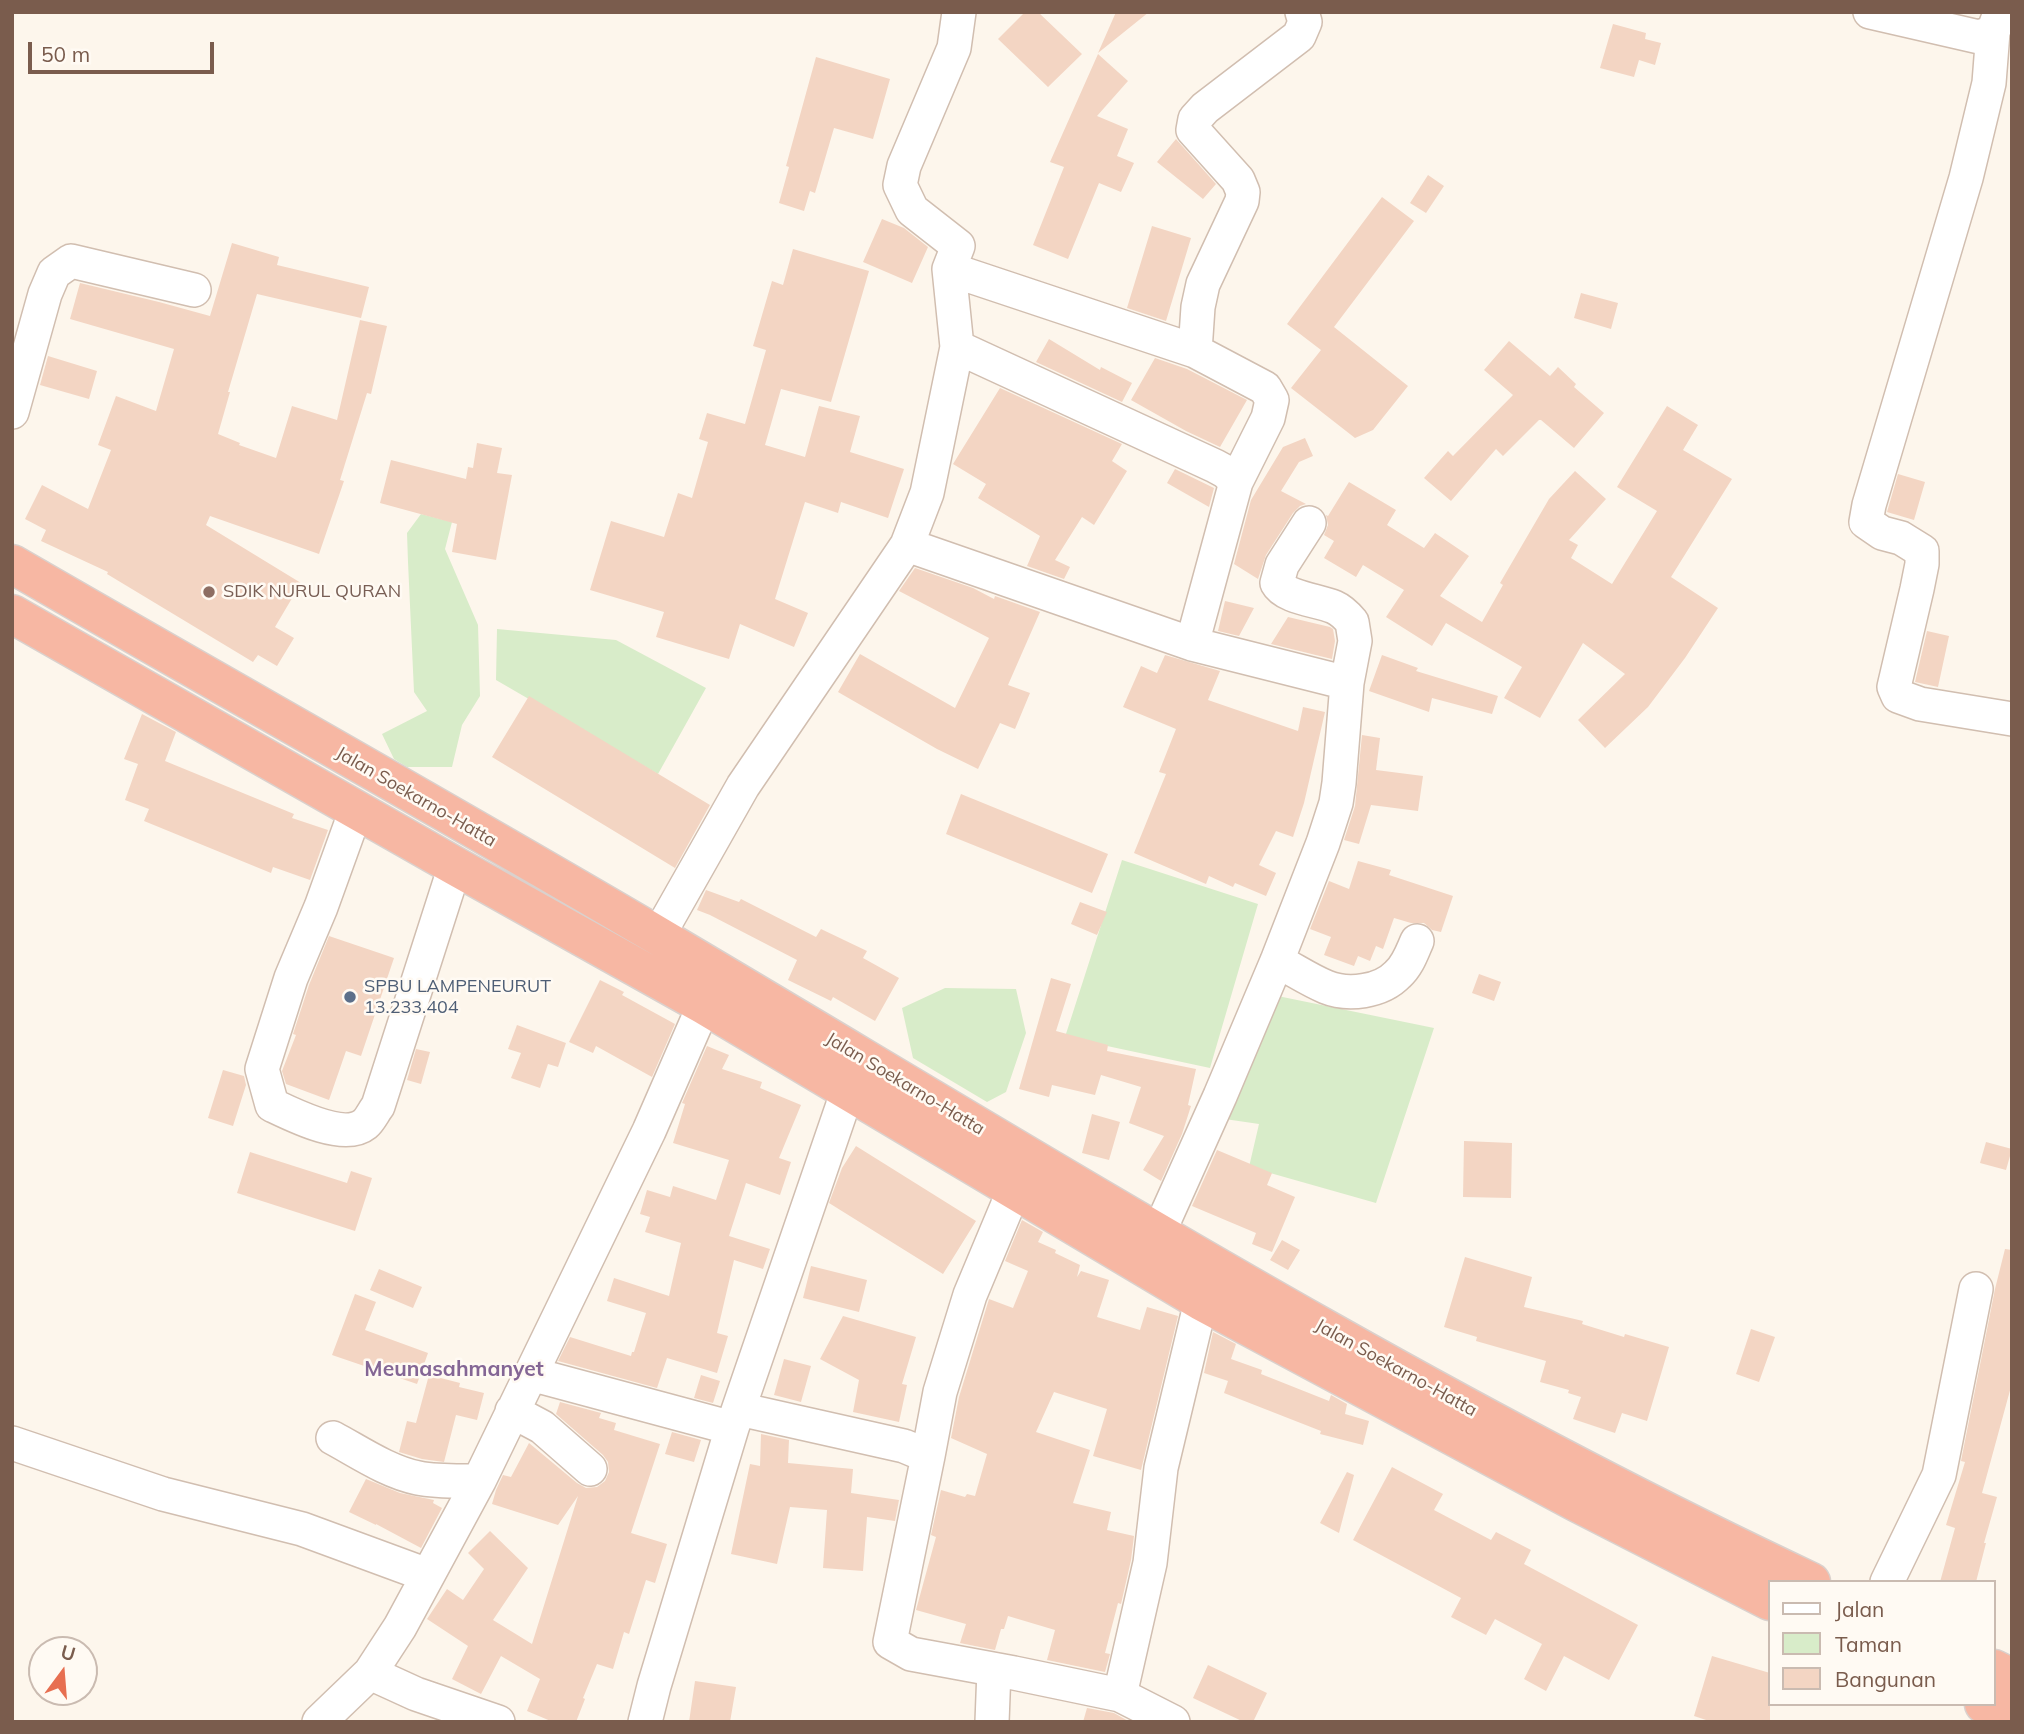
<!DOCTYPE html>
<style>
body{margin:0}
#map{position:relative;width:2024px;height:1734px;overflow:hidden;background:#fdf6ec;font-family:Mulish,sans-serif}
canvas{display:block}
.frame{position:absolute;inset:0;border:14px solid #7a5c4d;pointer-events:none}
.legend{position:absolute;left:1768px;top:1580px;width:228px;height:126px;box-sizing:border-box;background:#fffaf3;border:2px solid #cabbb1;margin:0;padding:9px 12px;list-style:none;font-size:21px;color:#7a5c4d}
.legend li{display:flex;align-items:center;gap:14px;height:35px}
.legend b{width:35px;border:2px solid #cabbb1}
.north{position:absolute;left:28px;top:1636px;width:70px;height:70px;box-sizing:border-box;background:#fffaf3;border:2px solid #cabbb1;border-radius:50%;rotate:16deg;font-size:19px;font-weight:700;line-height:28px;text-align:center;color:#7a5c4d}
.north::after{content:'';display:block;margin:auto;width:24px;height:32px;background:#e76f51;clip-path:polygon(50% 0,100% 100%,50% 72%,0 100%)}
.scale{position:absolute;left:28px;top:42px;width:186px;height:32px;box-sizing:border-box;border:4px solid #7a5c4d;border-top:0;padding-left:9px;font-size:21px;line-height:24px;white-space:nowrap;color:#7a5c4d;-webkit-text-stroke:5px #fffaf3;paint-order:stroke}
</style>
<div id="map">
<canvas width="2024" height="1734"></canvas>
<div class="frame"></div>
<ul class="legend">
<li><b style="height:9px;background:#fff"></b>Jalan</li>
<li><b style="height:19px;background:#d8ecc9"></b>Taman</li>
<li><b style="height:19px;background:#f3d5c3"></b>Bangunan</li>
</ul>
<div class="north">U</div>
<div class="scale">50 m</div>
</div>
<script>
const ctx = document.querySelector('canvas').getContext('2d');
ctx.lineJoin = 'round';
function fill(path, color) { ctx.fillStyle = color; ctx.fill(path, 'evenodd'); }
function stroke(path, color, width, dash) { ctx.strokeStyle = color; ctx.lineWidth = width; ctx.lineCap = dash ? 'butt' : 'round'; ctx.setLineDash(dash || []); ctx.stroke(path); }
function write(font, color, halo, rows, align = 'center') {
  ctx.font = font + ' Mulish,sans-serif'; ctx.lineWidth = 5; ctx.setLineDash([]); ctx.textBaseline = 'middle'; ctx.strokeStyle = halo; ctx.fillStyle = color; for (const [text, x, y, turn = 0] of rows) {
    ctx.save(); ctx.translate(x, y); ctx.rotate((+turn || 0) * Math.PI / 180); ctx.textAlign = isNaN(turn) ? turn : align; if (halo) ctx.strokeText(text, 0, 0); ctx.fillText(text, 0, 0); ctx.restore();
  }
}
const green = new Path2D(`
 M421,514L452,522L445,549L478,625L480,696L462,725L452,767H407L394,759L382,734L427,711L414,692L408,562L407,533Z
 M497,629L616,640L706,688L658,774L496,680Z
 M1122,860L1258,904L1210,1068L1065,1037Z
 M945,988L1016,989L1026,1033L1006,1092L987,1102L913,1058L902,1008Z
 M1263,993L1434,1028L1376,1203L1249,1167L1259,1124L1211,1117Z`);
const building = new Path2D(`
 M1025,12H1038L1082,54L1048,87L998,39Z
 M1116,12H1149L1098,53Z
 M1613,24L1646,33L1645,39L1661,43L1655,65L1639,60L1634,77L1600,68Z
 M1098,54L1128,81L1097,116L1128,129L1117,156L1134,163L1121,192L1099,183L1068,259L1033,245L1064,167L1050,162Z
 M816,57L890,79L873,139L834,128L815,193L810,191L804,211L779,203L789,167L786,166Z
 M1176,139L1216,184L1203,199L1157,162Z
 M1428,175L1444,186L1426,213L1410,203Z
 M1382,197L1414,221L1334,327L1408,386L1373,430L1355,438L1291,388L1321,350L1287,324Z
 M882,219L904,228L928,247L912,283L863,262Z
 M1152,226L1191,238L1166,321L1127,308Z
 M232,243L279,257L277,265L369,287L361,318L257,294L228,392H230L218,434L240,443L239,445L276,458L292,406L337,420L360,320L387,326L371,394L367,393L340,480L344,481L319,554L210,516L206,525L301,583L275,627L294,638L277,666L258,655L253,662L107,574L108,572L41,541L46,530L25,519L42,485L88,509L111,450L98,445L116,396L156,411L174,349L70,319L80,283L159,302L210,316Z
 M793,249L869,271L831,402L781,389L765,445L805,457L819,406L860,416L850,452L904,469L888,518L841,502L838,513L805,502L775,599L808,613L794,647L740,624L729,659L656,637L664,612L590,590L611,521L664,537L678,493L692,498L708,442L699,439L707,413L745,424L766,350L753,346L772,281L783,285Z
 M1581,293L1618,303L1611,329L1574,318Z
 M1049,339L1100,370L1101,367L1132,383L1122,402L1036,362Z
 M1509,341L1550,376L1558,367L1576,384L1574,387L1604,413L1574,448L1541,420H1539L1503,456L1496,449L1451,501L1424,478L1448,451L1453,456L1513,395L1484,370Z
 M48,356L97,371L89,399L40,385Z
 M1155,358L1187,369L1247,400L1220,447L1186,431L1131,400Z
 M1000,388L1122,444L1112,461L1127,471L1094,525L1082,517L1055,560L1070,567L1064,579L1027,566L1040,536L978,498L986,484L953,464Z
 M1667,406L1698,425L1683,450L1732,479L1671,577L1718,608L1685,658L1648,707L1605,748L1578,720L1625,674L1583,643L1540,718L1504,698L1522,667L1446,623L1432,646L1386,617L1404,590L1363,565L1356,577L1324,558L1334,541L1324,535L1328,525L1326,515L1328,516L1349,482L1396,510L1387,525L1424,548L1435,533L1469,556L1440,596L1482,622L1503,585L1500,583L1549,499L1575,471L1606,499L1569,540L1578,545L1571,558L1612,584L1657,511L1617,487Z
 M1305,438L1313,456L1299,462L1281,491L1306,504L1300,506L1293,513L1266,555L1258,579L1234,564L1251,500L1283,447Z
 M477,443L502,448L497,473L512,475L496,560L452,552L457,524L380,503L391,460L466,479L468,467L473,468Z
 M1175,469L1214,488L1209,507L1167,483Z
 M1898,474L1925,482L1914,520L1887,512Z
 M915,568L973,588L994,599L995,596L1040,612L1008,685L1030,693L1015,729L1000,723L978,769L937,749L838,692L860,654L955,708L989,638L899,591Z
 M1225,601L1254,608L1239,636L1218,631Z
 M1288,617L1330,627L1333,629L1335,641L1332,659L1271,644Z
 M1927,631L1949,636L1938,687L1915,682Z
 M1165,655L1220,671L1208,700L1298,731L1303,707L1325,712L1304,803L1293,837L1276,831L1259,865L1276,873L1266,896L1235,883L1233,887L1209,876L1206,884L1134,853L1166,774L1159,772L1176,729L1123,707L1141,666L1157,673Z
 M1382,655L1418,668L1416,671L1498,696L1492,714L1432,698L1429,712L1369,691Z
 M529,696L710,805L675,868L492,757Z
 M142,714L176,732L165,761L294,814L292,818L328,830L310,880L273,867L271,873L144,821L149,809L125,800L138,764L124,759Z
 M1362,735L1380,738L1376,770L1423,776L1418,811L1371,805L1359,844L1344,840L1355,806Z
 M961,794L1108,854L1092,893L946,834Z
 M1358,861L1391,870L1389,875L1453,896L1441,932L1432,930L1424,923H1411L1394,918L1383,949L1376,946L1370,961L1358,956L1354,966L1324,955L1331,937L1310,929L1329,881L1349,889Z
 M706,890L739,902L741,899L816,937L821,929L867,951L863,958L899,978L875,1021L833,997L831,1001L788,980L797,960L710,915L697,910Z
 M1080,902L1107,912L1097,935L1071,924Z
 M329,936L394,958L361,1056L346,1051L329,1100L286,1084L282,1071L296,1035L293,1034L309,985Z
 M1479,974L1501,982L1494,1001L1472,993Z
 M1051,978L1071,984L1056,1031L1108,1045L1107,1051L1196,1069L1188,1105L1191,1106L1182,1134L1161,1181L1143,1170L1164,1136L1129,1123L1141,1087L1101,1075L1095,1095L1052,1085L1049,1097L1019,1089Z
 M600,980L624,992L622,995L675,1024L652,1077L596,1046L593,1053L569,1042Z
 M517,1025L566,1043L558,1067L548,1064L540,1088L511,1078L521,1053L508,1049Z
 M707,1046L729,1055L722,1069L762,1082L760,1088L801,1105L779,1158L791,1162L780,1195L746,1183L729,1236L770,1249L763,1269L734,1260L717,1333L728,1336L717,1373L667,1358L657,1388L558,1361L570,1337L631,1356L632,1352H634L646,1313L607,1301L614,1278L669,1296L681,1243L645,1232L650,1217L640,1214L647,1190L670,1197L673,1186L716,1200L729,1160L673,1143L685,1104L682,1103Z
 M416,1049L430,1052L421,1084L407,1080Z
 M223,1070L244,1076L246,1085L233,1126L208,1118Z
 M1092,1114L1120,1122L1109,1160L1082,1153Z
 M1464,1141L1512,1143L1511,1198L1463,1197Z
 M1986,1142L2012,1149L2006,1170L1980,1163Z
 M856,1146L976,1221L943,1274L829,1203L842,1168Z
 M1217,1150L1272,1173L1267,1185L1295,1197L1272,1252L1252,1244L1256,1233L1192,1206Z
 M250,1152L347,1183L351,1171L372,1178L355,1231L237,1193Z
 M1022,1220L1043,1232L1038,1242L1056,1250L1055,1253L1080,1265L1077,1277L1081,1271L1109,1280L1097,1317L1140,1330L1147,1307L1178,1316L1141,1470L1093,1456L1107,1409L1054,1392L1036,1432L1090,1450L1073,1503L1111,1512L1107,1530L1134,1536L1131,1560L1121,1604L1118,1603L1105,1653L1110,1654L1105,1672L1047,1660L1055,1630L1008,1616L1004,1629H1001L995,1650L960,1643L966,1624L916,1610L936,1537L931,1535L941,1490L965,1497L967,1494L975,1496L987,1454L951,1438L959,1397L989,1299L1013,1308L1028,1271L1005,1261Z
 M1282,1240L1300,1250L1288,1270L1270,1260Z
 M2005,1249L2012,1250V1383L1982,1493L1997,1497L1984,1543H1986L1976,1582H1940L1955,1528L1946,1525L1965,1462L1961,1461L1995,1289Z
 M1465,1257L1532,1277L1524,1307L1583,1321L1582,1324L1624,1337L1625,1334L1669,1347L1647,1421L1622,1413L1615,1433L1573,1419L1581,1397L1568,1393L1569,1390L1540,1382L1546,1361L1476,1341L1477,1337L1444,1327Z
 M811,1266L867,1280L859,1312L803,1298Z
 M379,1269L422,1287L413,1308L370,1290Z
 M355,1294L376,1302L365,1330L428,1353L417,1384L332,1355Z
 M843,1316L916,1337L902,1384L907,1385L899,1422L853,1412L859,1380L820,1359Z
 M1751,1329L1775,1337L1759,1382L1736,1374Z
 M1213,1332L1236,1344L1231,1359L1262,1370L1261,1374L1329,1401L1331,1395L1347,1404L1345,1414L1369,1421L1363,1445L1320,1434L1321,1431L1224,1393L1228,1381L1204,1373Z
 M784,1359L811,1366L801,1402L774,1395Z
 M429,1375L460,1383L459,1387L484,1393L477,1420L456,1415L444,1462L422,1459L399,1452L407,1421L416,1423Z
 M701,1375L720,1381L713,1403L694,1398Z
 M560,1402L601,1413L599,1418L616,1423L614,1430L660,1444L631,1533L667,1544L655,1583L646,1580L629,1634L624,1632L613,1669L597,1664L583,1698L585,1699L576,1722H553L527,1711L540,1679L501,1656L481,1694L452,1679L468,1646L427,1619L447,1589L463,1600L484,1569L468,1553L490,1531L528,1568L493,1620L532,1644L578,1496L558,1525L492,1504L496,1490L503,1475L511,1477L529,1443L577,1483L586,1488L597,1487L605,1481L609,1472L608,1462L603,1455L556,1414Z
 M672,1432L701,1440L694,1462L665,1454Z
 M761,1434L789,1440L788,1463L853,1469L851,1493L899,1500L895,1521L867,1517L863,1571L823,1568L827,1510L790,1507L777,1564L731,1554L750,1464L760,1466Z
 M1392,1467L1443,1494L1434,1510L1491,1540L1496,1532L1531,1550L1524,1564L1638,1625L1609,1680L1564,1656L1546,1691L1524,1679L1542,1644L1495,1619L1486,1635L1451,1617L1461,1598L1353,1540Z
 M1347,1472L1354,1475L1339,1533L1320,1523Z
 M366,1479L400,1493L434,1500L433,1503L442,1508L421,1548L376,1524V1525L349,1512Z
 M1712,1656L1770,1673V1722H1712L1694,1716Z
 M1208,1665L1267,1693L1253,1722H1244L1193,1698Z
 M695,1681L736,1687L730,1722H689Z
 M1087,1708L1114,1713L1130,1722H1083Z`);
const minor = new Path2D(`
 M1870,12L1979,37L1993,32L2000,13
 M1993,32L1989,83L1966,178L1869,505L1866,522L1882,533L1901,538L1922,551V564L1917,589L1894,687L1898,696L1920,704L2012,719
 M949,269L1195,351
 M957,347L1215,466L1226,472L1236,482L1192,644
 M12,412L45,294L54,273L71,261L194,290
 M1236,482L1268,418L1272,400L1265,388L1195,351L1198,307L1203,284L1242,201L1243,192L1238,180L1193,130L1195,119L1205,108L1299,36L1305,22L1302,12
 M1309,523L1282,565L1277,583C1285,598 1318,600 1334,607C1341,610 1347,616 1352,622L1355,641L1347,683
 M907,545L1192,644L1347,683L1339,783L1336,803L1323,843L1277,961L1220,1096L1158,1234
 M356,810L321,907L291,978L262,1069L272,1105C293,1115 344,1141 365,1124C370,1120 374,1111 378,1106L455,866
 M658,936L743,786L907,545L927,493L957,347L949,269L958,246L912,210L900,185L904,166L954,48L959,12
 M1277,961C1293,969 1309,980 1326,987C1348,996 1381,992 1398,974C1408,965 1412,952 1417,941
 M531,1374L732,1428
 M739,1409L904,1446L928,1456L940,1392L970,1295L1014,1190
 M512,1411L542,1427L590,1469
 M333,1438C359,1452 388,1472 418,1478C438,1482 459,1481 479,1481
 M12,1443L163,1494L302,1529L427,1575
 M928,1456L890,1642L911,1654L1014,1673L1120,1695L1173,1722
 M1887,1582L1939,1475L1976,1289
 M370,1673L416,1694L498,1722
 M1120,1695L1150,1563L1161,1468L1201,1301
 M319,1722L370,1673L400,1627L479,1481L649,1131L704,1005
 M645,1722L654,1686L732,1428L848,1090
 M992,1722L994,1670`);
const highway = new Path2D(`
 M12,564C228,689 446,811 660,937C1039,1161 1412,1395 1811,1582
 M12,614L455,866L704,1005L1201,1301L1576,1502L1770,1601
 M1994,1669L2012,1678
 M1984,1704L2012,1718`);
const markers = [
 [209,592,7,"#8d6e63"],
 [350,997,7,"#5c6f8a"]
];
const educationNames = [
 ["SDIK NURUL QURAN",223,592]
];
const streetNames = [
 ["Jalan Soekarno-Hatta",416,797,30],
 ["Jalan Soekarno-Hatta",905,1084,31],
 ["Jalan Soekarno-Hatta",1396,1368,29]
];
const serviceNames = [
 ["SPBU LAMPENEURUT",364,987],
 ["13.233.404",364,1008]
];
const quarterNames = [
 ["Meunasahmanyet",454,1370]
];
fill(green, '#d8ecc9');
fill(building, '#f3d5c3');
stroke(minor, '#d1beb0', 36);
stroke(highway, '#dad1cd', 41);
stroke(minor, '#fff', 33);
stroke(highway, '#f7b7a3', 38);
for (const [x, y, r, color] of markers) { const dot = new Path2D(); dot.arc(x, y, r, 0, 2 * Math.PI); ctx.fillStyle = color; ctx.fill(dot); stroke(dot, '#fffaf3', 2.5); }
write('18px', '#785e54', '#fffaf3', educationNames, 'left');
write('18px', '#7a5c4d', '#fffaf3', streetNames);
write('18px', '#4e5e75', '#fffaf3', serviceNames, 'left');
write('bold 21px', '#846695', '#fffaf3', quarterNames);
</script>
